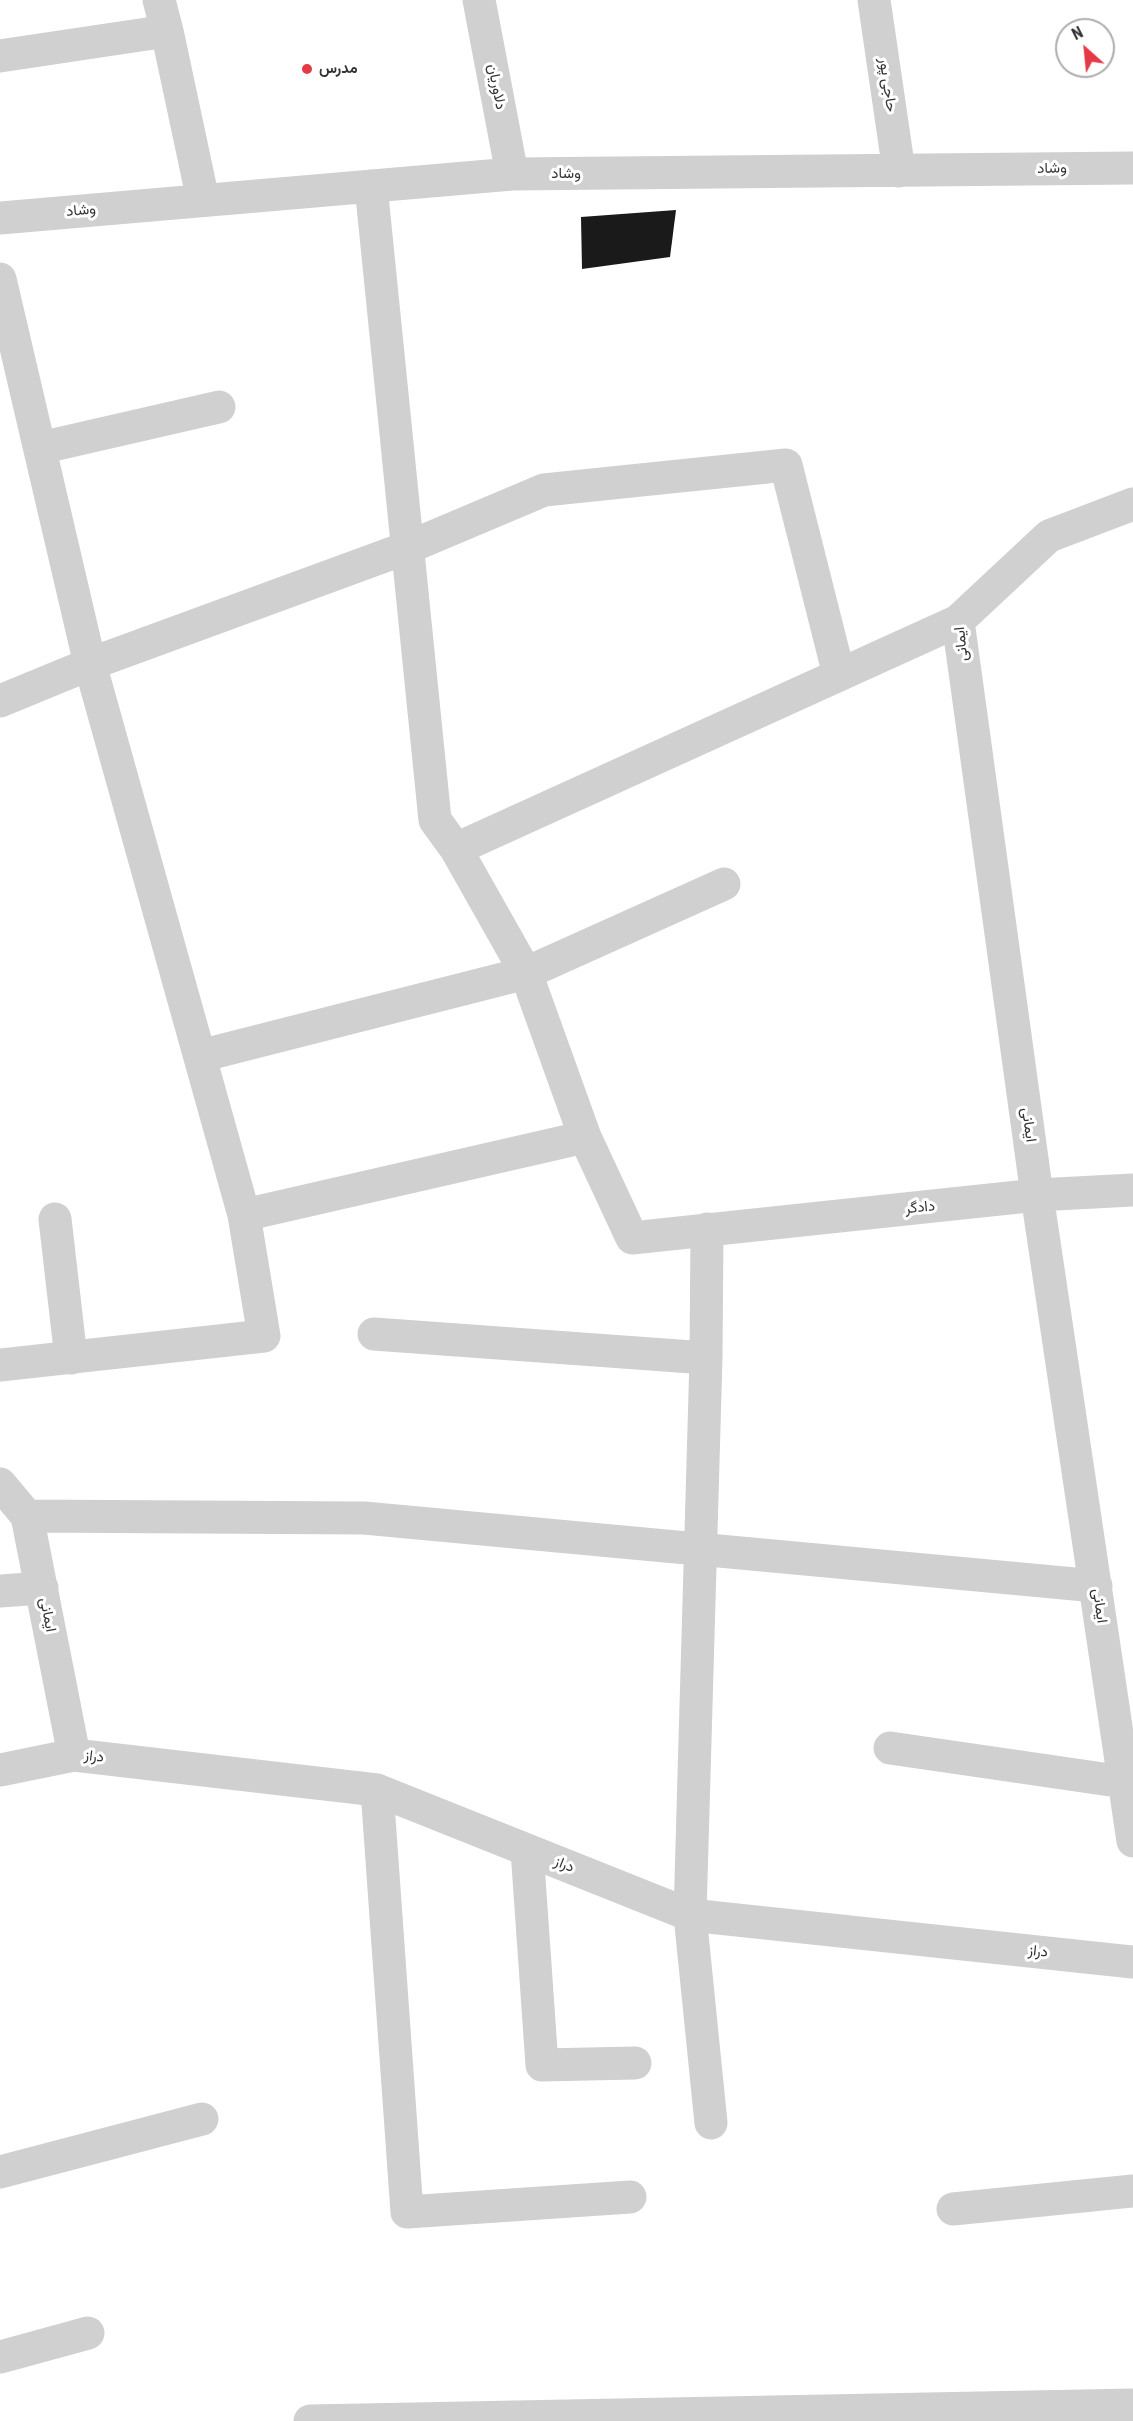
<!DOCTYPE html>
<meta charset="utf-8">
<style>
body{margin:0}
#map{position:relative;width:1133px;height:2421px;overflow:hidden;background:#fff;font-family:"Roboto Condensed",sans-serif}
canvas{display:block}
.north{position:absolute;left:1055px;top:18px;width:60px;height:60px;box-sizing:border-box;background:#fff;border:2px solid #adadad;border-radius:50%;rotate:333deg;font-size:16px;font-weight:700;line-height:24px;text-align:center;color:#333}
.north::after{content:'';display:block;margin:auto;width:21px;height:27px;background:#e63946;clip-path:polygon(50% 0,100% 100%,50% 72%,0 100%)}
</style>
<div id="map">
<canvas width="1133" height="2421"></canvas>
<div class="north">N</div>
</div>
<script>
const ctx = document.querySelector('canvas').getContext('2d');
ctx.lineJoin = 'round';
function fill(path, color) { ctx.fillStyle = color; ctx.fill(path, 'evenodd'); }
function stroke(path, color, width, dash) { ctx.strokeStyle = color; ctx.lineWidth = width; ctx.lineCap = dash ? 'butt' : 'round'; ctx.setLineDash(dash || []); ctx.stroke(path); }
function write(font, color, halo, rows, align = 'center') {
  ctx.font = font + ' "Roboto Condensed",Vazirmatn,sans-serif'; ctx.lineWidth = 6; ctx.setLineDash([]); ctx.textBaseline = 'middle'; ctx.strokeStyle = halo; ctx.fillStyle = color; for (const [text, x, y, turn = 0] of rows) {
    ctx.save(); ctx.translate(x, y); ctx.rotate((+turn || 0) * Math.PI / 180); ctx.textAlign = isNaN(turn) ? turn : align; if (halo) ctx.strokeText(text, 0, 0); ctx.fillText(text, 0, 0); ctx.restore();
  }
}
const building = new Path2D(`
 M676,210L670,257L582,269L581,217Z`);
const minor = new Path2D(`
 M159,0L167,31
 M479,0L512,174
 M874,0L899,171
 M0,56L167,31L203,200
 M371,186L435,820L456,849L526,973L585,1137L632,1238L1037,1195L1133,1190
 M0,218L512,174L1133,168
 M0,279L90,664L244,1215L264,1336L0,1365
 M40,448L219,407
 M958,621L1037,1195L1133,1841
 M0,701L90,664L409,547L544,490L786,465L839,675
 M456,849L958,621L1049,536L1133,504
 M200,1056L526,973L724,884
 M244,1215L585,1137
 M55,1219L71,1358
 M707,1229L706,1358L690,1915L711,2123
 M374,1334L706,1358
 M0,1484L27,1516L74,1755
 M27,1516L364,1518L1096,1586
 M0,1591L42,1588
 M890,1748L1124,1782
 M0,1770L74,1755L377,1790L690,1915L1133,1962
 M377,1790L407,2212L630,2197
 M527,1850L542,2065L635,2063
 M0,2172L202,2119
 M953,2209L1133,2191
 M0,2357L88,2333
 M310,2421L1133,2405`);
const markers = [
 [307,69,6,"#e63946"]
];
const poiNames = [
 ["مدرس",319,69]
];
const streetNames = [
 ["حاجی پور",887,85,82],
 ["دلاوریان",496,87,79],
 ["وشاد",1052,169,-1],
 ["وشاد",566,174],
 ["وشاد",81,211,-5],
 ["ایمانی",962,644,-96],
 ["ایمانی",1028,1125,82],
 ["دادگر",920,1208,-6],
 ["ایمانی",1099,1606,82],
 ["ایمانی",47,1615,79],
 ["دراز",94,1757,7],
 ["دراز",564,1865,22],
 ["دراز",1038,1952,6]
];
fill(building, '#1a1a1a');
stroke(minor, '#d0d0d0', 33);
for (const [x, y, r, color] of markers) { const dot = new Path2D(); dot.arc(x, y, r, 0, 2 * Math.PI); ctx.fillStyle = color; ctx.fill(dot); stroke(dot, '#fff', 2); }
write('bold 15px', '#333', '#fff', poiNames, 'left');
write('15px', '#333', '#fff', streetNames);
</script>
